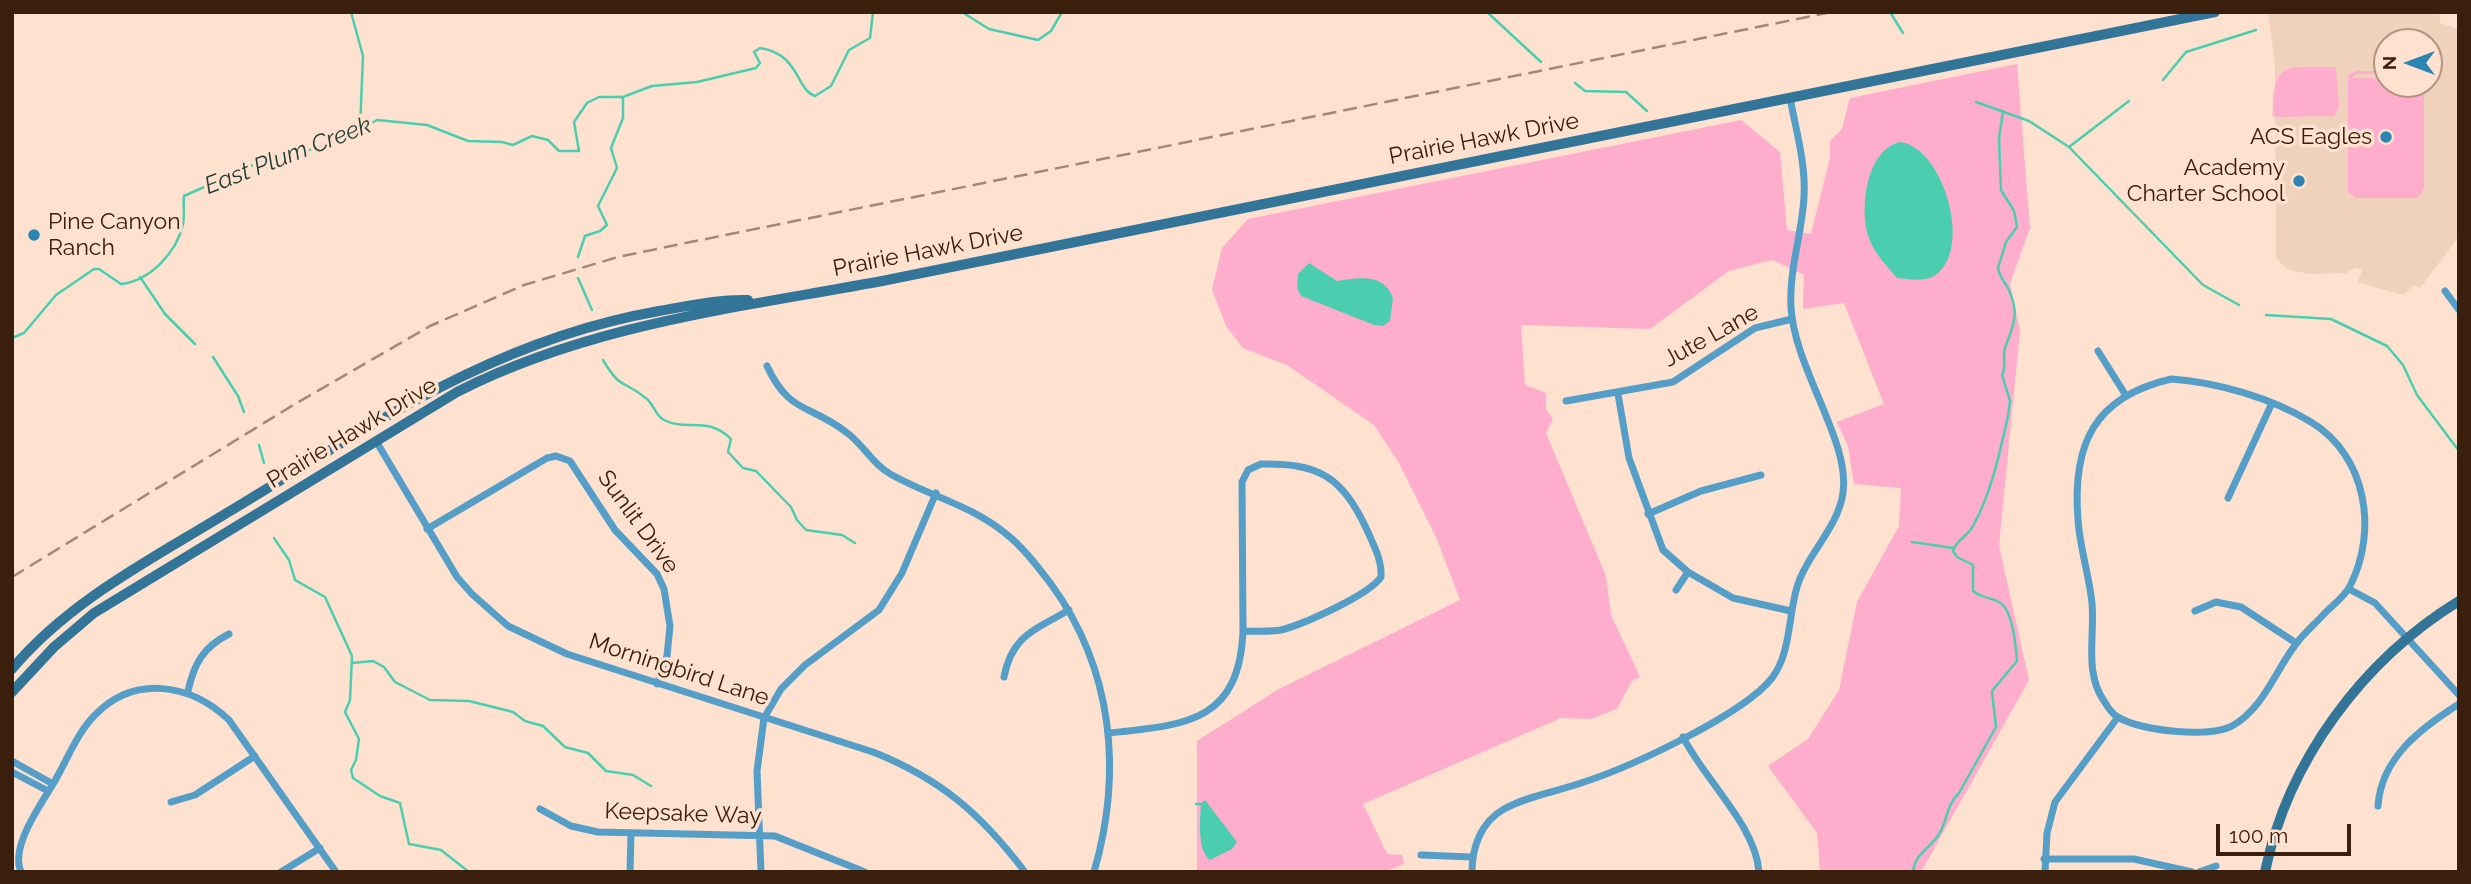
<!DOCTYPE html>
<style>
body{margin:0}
#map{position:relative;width:2471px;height:884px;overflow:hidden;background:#fee1ce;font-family:Raleway,sans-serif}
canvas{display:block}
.frame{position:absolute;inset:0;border:14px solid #3a200c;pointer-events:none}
.north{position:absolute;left:2373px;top:28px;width:70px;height:70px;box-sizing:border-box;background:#fee1ce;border:2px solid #b09480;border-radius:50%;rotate:270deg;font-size:19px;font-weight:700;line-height:28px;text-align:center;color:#3a200c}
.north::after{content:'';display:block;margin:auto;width:24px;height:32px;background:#2c86b4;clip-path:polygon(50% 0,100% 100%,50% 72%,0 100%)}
.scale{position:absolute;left:2216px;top:824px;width:135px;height:32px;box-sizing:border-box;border:4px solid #3a200c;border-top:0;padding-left:9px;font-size:21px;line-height:24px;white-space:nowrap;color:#3a200c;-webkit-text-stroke:5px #fee1ce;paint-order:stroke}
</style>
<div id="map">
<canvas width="2471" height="884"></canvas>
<div class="frame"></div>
<div class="north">N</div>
<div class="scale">100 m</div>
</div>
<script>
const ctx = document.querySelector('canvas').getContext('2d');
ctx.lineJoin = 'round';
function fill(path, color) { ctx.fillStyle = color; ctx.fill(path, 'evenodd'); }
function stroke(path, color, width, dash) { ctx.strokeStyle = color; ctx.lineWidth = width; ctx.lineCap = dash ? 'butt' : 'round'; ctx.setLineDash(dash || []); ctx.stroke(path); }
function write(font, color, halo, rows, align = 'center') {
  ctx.font = font + ' Raleway,sans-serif'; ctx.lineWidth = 7; ctx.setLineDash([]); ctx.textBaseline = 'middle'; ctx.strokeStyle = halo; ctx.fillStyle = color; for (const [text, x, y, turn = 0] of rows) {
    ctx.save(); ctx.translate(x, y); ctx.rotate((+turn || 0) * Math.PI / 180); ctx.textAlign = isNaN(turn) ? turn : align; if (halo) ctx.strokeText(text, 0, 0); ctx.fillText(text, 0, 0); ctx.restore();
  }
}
const built = new Path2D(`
 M2276,12H2439L2440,23L2459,29V236L2420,288L2413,285L2405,294H2399L2358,282L2362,270L2356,268L2346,273L2308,274L2287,269L2276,258L2275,62L2268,14ZM2387,42H2429V84H2387Z`);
const green = new Path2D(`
 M2017,64L2030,228L2010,283L2020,331L1999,546L2029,680L1921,872H1820L1817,833L1768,766L1808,739L1839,690L1857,602L1899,526L1901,488L1854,484L1848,446L1837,422L1884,404L1844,303L1803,309L1804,275L1772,260L1729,271L1650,329L1521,325L1525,385L1546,393V409L1553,419L1546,433L1606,576L1611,615L1640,677L1632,681L1617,709L1591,719L1561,718L1363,804L1387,854L1402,855L1404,864L1384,872H1197V741L1279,689L1460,600L1437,539L1399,463L1374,425L1287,365L1243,348L1226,326L1212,290L1222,248L1248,219L1741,120L1780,152L1787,230L1811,234L1830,158V141L1842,129L1850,98Z
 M2336,67L2339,108L2334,116L2273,117C2272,59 2285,68 2336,67Z
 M2357,71H2387V74H2357L2352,78H2387V84H2424V189L2417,198H2356L2348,192V80L2349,74Z`);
const water = new Path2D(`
 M1900,142C1944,147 1974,252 1934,276C1924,282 1909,279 1897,278C1886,265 1874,253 1869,238C1859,209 1866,150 1900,142Z
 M1309,263L1337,281C1357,278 1384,272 1393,298L1390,321L1383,326L1374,325L1301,296L1297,288L1298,274Z
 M1205,800L1237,842L1232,849L1210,860C1197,850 1200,820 1201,804Z`);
const stream = new Path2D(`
 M351,12L363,56L360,129
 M962,12L989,29L1038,40L1051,31L1062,12
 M1487,12L1541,62
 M1890,12L1903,33
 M2163,80L2186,52L2256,30
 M1575,83L1585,91L1626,92L1647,111
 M1976,102L2029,121L2069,147L2203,285L2239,305
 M2069,147L2129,101
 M578,257L585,236L600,231L607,225L598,206L617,168L611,148L623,118V97
 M140,277L165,314L195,344
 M578,278L592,310
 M2266,315L2331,319L2387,346L2403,365L2417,395L2459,451
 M12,338L24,333L56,295L94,269H99L121,284C150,281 177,252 183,224C185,215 183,206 184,196L253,165L335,143L377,120L427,125L468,141L502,142L513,145L532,136L548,140L559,151H579L574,122L587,103L599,97H623L652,86L697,82L756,68L760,63L754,52L760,48C800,54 796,90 815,96L831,86L849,50L870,38L873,12
 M213,357L238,396L244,412
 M603,360C621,391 625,380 647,399C654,405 656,416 664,420C687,432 707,415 731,439L728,452L743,468L756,471L791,507L797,520L806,530L842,535L855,543
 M259,445L264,463
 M274,538L289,560L295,580L325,597L352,656L350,700L345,712L359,739L356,760L351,770L353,778L380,796L400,803L409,844L441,850L469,872
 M1912,542L1953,548
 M352,663L373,661L384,667L395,682L430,700L469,701L513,712L525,721L543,726L565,747L588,753L606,771L633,775L651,786
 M1196,804H1201
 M1913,872C1915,853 1930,849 1939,834C1948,820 1946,805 1959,793L1996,727L1992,691L2017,661C2016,647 2013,609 1999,602C1990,597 1981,598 1973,591V565L1957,557L1953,551C1956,540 1968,536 1973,526C1991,494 2000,452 2008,416L2010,401L2002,375C2007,366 2002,357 2005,348C2014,324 2020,313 2008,288C2004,281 1999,276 1998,268L2006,242L2017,227L2014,211L2001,190L1999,139L2003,111`);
const street = new Path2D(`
 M2445,291L2459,310
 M2098,351L2125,394
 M767,366C789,414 810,404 846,432C863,444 873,465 892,475C930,496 970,505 1005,533C1023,547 1037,566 1051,584C1113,669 1123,772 1094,872
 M2171,379C2216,382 2272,398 2311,422C2367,456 2378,531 2350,586C2345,596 2333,605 2325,613C2316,623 2304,633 2296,644C2275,671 2264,708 2232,726C2210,738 2139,731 2118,717C2113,715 2107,706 2104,701C2084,672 2095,636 2092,603C2089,575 2080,548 2078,520C2072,444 2094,397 2171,379Z
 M1618,394L1629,458L1663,550L1688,572L1733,598L1791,611
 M1566,401L1673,382L1755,328L1792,319
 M376,441L457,577L472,594L508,626L567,654L873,752C941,779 981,814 1025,872
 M1261,464C1320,463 1342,477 1367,530C1374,546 1382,560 1381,577C1369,595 1304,624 1281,630C1269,632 1256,631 1243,631L1242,482L1248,470Z
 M2228,498L2272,403
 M1648,514L1701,491L1761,475
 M427,529L547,458L556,456L570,461L615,530L657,574L664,589L670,626L667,656L657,684
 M2349,589L2375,603L2459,695
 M1676,590L1688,572
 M2195,611L2216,602L2241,607L2296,643
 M1004,677C1012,635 1035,630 1069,610
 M188,691C194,664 203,647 229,634
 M1109,733C1185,725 1239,723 1243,631
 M1683,737C1704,779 1756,826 1759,872
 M12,761L53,784
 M12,772L48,791
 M171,802L195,795L255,756
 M2378,806C2381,758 2421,728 2459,704
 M540,809L571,826L598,832L775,836L865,872
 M1421,855L1472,857
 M2044,859H2134L2192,872
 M21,872C10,847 40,806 53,784C67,761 76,734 95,715C135,674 191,684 229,720L336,872
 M281,872L320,848
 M630,872L631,833
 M761,872L757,771L764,718L781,689L805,665L879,610L902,573L936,493
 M1472,872C1472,847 1481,822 1504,809C1527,796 1559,791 1584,782C1630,767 1743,715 1772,678C1791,653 1788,617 1797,587C1807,554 1838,528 1843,493C1851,442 1794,368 1791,307C1789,269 1802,234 1804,197C1806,164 1796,130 1790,98
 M2045,872L2047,833L2055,802L2118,717
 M2199,872L2216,866`);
const secondary = new Path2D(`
 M12,669C71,599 154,558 230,511C371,426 493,340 659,311C689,306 718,299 748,300
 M12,692L54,647L94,613L457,392C593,323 740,308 887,280L2215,12
 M2265,872C2288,760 2363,660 2459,601`);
const rail = new Path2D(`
 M12,577L295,404L430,326L524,285L618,257L676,245L1832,12`);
const markers = [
 [2386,137,7,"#2c86b4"],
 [2299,181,7,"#2c86b4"],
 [34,235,7,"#2c86b4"]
];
const poiNames = [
 ["ACS Eagles",2372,137],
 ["Academy",2285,168],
 ["Charter School",2285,194],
 ["Pine Canyon",48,222,"left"],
 ["Ranch",48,248,"left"]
];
const streetNames = [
 ["Prairie Hawk Drive",1484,139,-11],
 ["Prairie Hawk Drive",928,251,-11],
 ["Jute Lane",1711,336,-29],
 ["Prairie Hawk Drive",352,433,-31],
 ["Sunlit Drive",638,522,54],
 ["Morningbird Lane",679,670,18],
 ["Keepsake Way",683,814,2]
];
const waterNames = [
 ["East Plum Creek",288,156,-21]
];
fill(built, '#f0d1bc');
fill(green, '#feadcc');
fill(water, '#4bceb0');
stroke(stream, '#4bceb0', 2.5);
stroke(street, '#549ec8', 7);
stroke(secondary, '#337599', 10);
stroke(rail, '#a48875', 2.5, [14, 7]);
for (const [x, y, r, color] of markers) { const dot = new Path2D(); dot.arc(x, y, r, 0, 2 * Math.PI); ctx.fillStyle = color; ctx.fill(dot); stroke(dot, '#fee1ce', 2.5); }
write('23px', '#3a200c', '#fee1ce', poiNames, 'right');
write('23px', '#3a200c', '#fee1ce', streetNames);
write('italic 24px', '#244039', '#fee1ce', waterNames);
</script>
